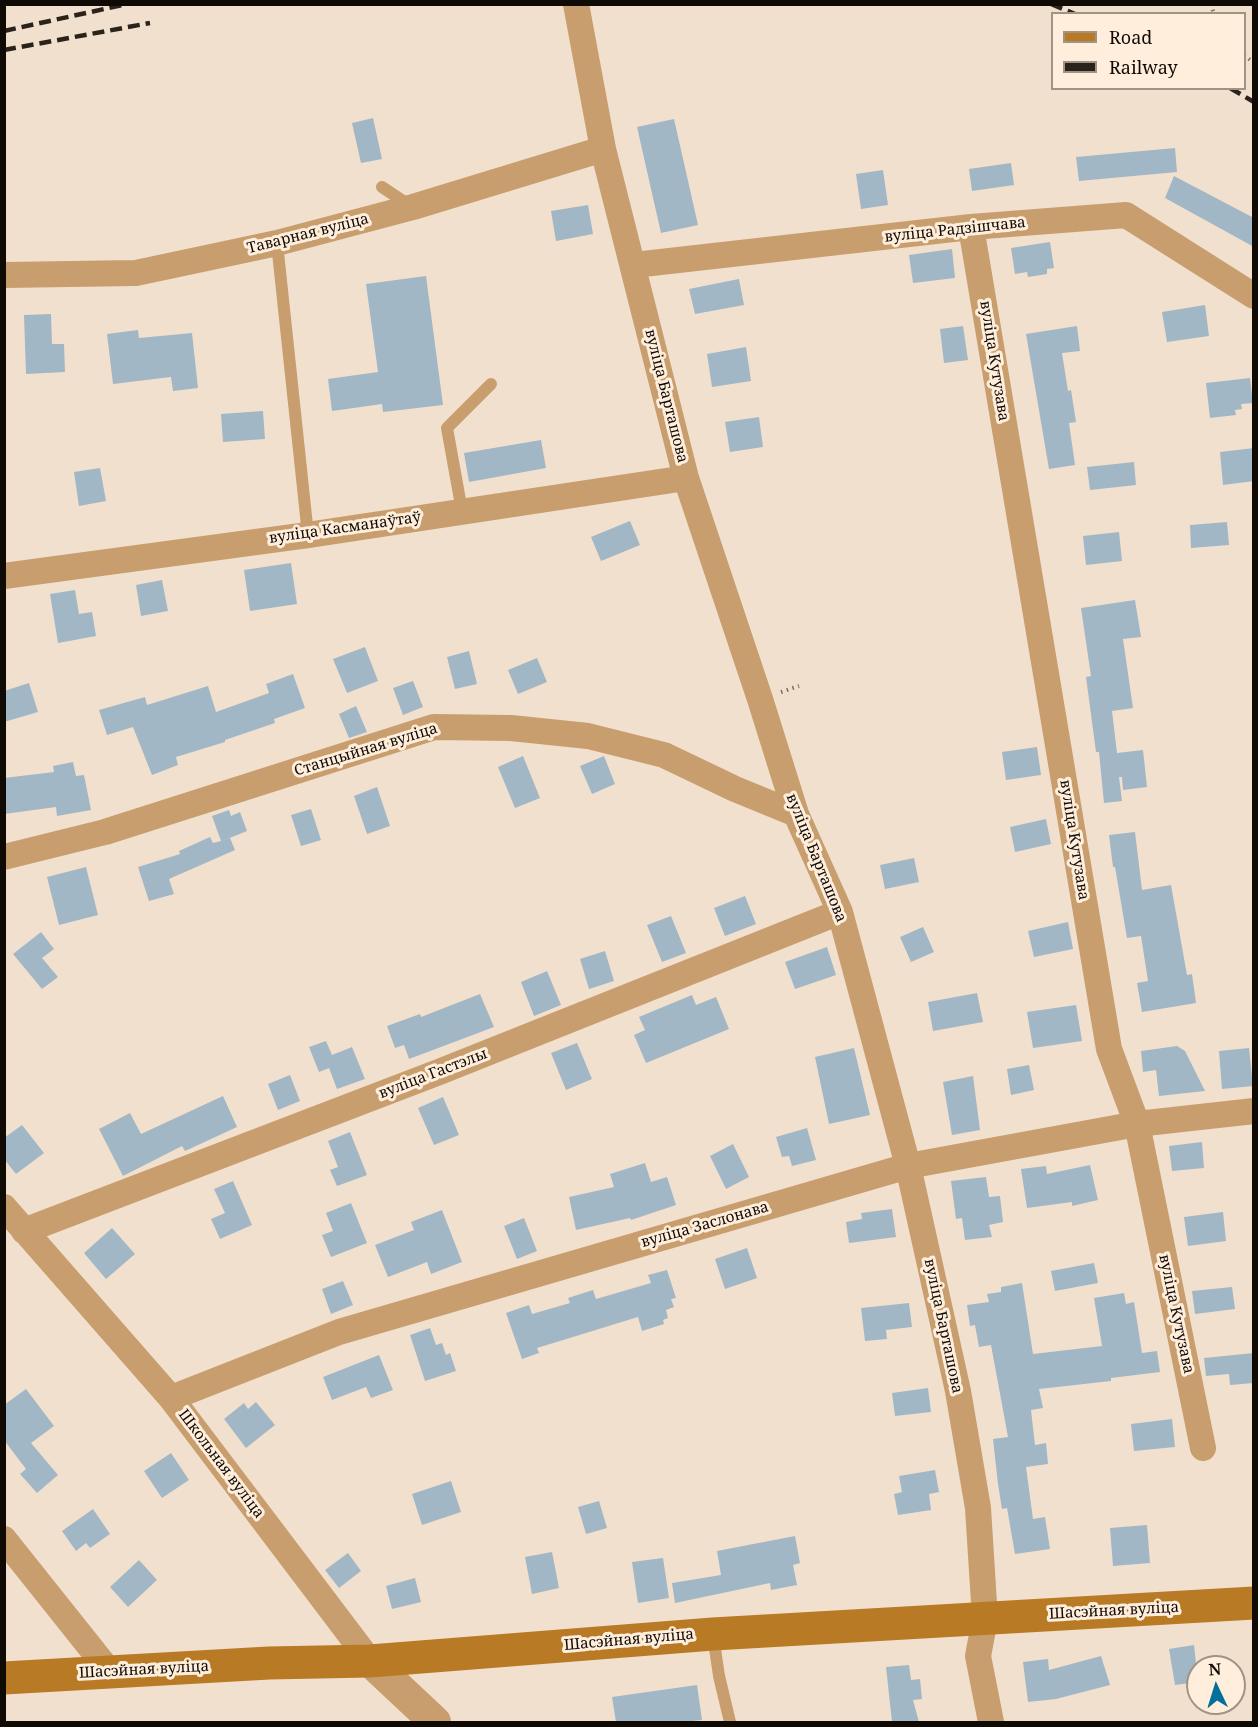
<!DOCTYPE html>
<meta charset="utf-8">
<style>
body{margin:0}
#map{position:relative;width:1258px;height:1727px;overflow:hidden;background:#f2e0ce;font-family:"Noto Serif",serif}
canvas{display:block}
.frame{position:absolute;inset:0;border:6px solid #100a05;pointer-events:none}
.legend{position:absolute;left:1051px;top:12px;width:195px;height:78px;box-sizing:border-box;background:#ffeedb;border:2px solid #9f9385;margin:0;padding:8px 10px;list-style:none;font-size:18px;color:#100a05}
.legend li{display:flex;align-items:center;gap:12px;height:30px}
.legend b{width:30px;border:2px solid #9f9385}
.north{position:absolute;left:1186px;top:1655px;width:60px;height:60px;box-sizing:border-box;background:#ffeedb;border:2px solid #9f9385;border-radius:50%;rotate:356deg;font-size:16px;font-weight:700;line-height:24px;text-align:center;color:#100a05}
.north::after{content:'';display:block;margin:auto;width:21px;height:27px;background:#01719c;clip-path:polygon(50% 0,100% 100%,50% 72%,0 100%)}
</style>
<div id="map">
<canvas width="1258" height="1727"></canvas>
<div class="frame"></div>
<ul class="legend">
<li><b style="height:8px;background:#b87a25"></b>Road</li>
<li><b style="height:8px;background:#2a231c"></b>Railway</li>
</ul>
<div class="north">N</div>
</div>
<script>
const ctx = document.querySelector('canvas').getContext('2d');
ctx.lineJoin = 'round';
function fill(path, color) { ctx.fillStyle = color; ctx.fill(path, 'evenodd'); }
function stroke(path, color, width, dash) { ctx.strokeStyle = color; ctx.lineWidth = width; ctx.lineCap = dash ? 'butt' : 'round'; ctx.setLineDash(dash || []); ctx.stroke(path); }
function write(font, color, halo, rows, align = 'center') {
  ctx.font = font + ' "Noto Serif",serif'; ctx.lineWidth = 6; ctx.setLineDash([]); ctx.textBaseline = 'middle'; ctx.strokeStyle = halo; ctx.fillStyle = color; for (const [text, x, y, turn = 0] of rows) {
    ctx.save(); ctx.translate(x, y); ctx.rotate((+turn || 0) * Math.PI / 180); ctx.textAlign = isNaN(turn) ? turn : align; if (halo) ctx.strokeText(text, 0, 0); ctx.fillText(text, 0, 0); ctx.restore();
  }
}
const building = new Path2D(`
 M373,118L382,159L361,163L352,123Z
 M674,119L698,225L661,233L637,127Z
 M1175,148L1177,172L1079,181L1076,157Z
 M1011,163L1014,185L972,191L969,169Z
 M883,170L888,205L861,209L856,174Z
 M1174,176L1254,218V247L1165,198Z
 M588,205L593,234L556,241L551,211Z
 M1050,242L1054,268L1047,269V274L1028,277L1027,272L1015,274L1011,248Z
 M952,249L955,278L913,283L909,255Z
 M426,276L443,405L383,412L382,404L332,411L328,379L378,372L366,284Z
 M739,279L744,305L695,314L689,289Z
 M1205,305L1209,336L1167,342L1162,312Z
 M51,314L52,344H64L65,372L26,374L24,315Z
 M963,326L968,360L944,363L940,329Z
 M1077,326L1080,351L1062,353L1068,391L1071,390L1076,422L1069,423L1075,465L1049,469L1026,334Z
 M138,330L139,338L192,333L198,388L173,391L171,377L113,384L107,334Z
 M746,347L751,381L712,387L707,354Z
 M1250,378L1253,403L1241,404L1242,409L1235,410L1236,415L1210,418L1206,383Z
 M263,411L265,439L223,442L221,414Z
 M759,417L763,447L730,452L725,422Z
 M541,440L546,468L469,482L464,453Z
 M1254,448V481L1223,485L1220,452Z
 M1134,462L1136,485L1090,490L1087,467Z
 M100,468L106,501L79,506L74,472Z
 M630,521L640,545L601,561L591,537Z
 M1227,522L1229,545L1191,548L1190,525Z
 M1119,532L1122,561L1086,565L1083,536Z
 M291,563L297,604L250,611L244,570Z
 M162,580L168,611L141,616L136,585Z
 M75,590L79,614L92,612L96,636L58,643L50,594Z
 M1135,600L1141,637L1123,639L1133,708L1112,711L1117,753L1143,750L1147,787L1123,790L1122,777H1119L1122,801L1104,803L1099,752H1096L1086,677L1091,676L1081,608Z
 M365,647L378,681L347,693L333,659Z
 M469,651L477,684L455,689L447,657Z
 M537,658L547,682L518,694L508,670Z
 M293,674L305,708L274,719L275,723L225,740V742L176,757L178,765L152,775L133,727L107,735L99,710L145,697L147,705L208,686L216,712L269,693L266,684Z
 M413,681L423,707L403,715L393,688Z
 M29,683L38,712L4,722V691Z
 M356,706L367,732L349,738L339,714Z
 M1037,747L1041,775L1006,780L1002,752Z
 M523,756L540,798L515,808L498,767Z
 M604,756L615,784L592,794L580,766Z
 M73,762L76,776L84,775L91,810L57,816L56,807L4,814V778L54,772L53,766Z
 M377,787L390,826L367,834L354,796Z
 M311,809L321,840L301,846L291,815Z
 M229,810L231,816L240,812L247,831L222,841L230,838L235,850L169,879L174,894L149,901L138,867L180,854L179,851L210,837L213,843L221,841L212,816Z
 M1046,819L1051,844L1015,852L1010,827Z
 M1135,832L1142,890L1171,885L1187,975L1192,974L1196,1003L1142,1012L1137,983L1148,981L1141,936L1127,938L1115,867H1113L1109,835Z
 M914,858L919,882L885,889L880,865Z
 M86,867L98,915L59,925L47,877Z
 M745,896L756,924L725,936L714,908Z
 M671,916L686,953L662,962L647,925Z
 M1068,922L1073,949L1034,957L1028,931Z
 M923,927L934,952L911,962L900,937Z
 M41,932L54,949L42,958L58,977L42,989L13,954Z
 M827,947L836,975L795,989L785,962Z
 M605,951L614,981L589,989L580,959Z
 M547,971L561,1005L534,1016L521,982Z
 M977,993L983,1022L933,1031L928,1002Z
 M480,994L494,1027L409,1059L404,1045L395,1048L387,1026L420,1014L421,1017Z
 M692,995L696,1005L716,997L729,1029L646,1063L634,1035L645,1030L639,1017Z
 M1076,1005L1082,1041L1033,1048L1027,1012Z
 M326,1041L332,1055L352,1047L365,1079L337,1089L329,1068L319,1072L309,1047Z
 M577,1043L592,1079L566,1090L551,1053Z
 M1177,1046L1185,1051L1205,1091L1159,1096L1156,1070L1143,1072L1141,1051Z
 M854,1048L870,1115L829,1124L815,1057Z
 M1249,1048L1253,1086L1222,1089L1219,1051Z
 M1029,1065L1034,1090L1011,1095L1007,1069Z
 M290,1075L300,1101L278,1110L268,1084Z
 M973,1076L980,1130L952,1135L943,1082Z
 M223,1096L237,1127L185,1151L182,1146L123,1176L99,1129L130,1113L141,1134Z
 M443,1097L459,1135L434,1145L418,1108Z
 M22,1125L44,1153L16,1174L4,1159V1138Z
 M807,1128L816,1160L792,1166L789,1156L782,1157L776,1137Z
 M350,1132L367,1175L337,1186L330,1170L338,1167L328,1141Z
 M1202,1142L1204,1168L1172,1171L1169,1146Z
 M733,1144L749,1177L726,1189L710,1156Z
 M645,1163L651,1182L667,1177L676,1205L631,1220L630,1218L576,1230L569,1197L614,1187L610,1174Z
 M1090,1165L1098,1200L1072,1206V1202L1027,1208L1021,1169L1046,1166L1047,1174Z
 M986,1177L989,1197L1000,1196L1003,1222L989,1225L992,1237L965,1240L962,1218L956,1219L951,1181Z
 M233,1181L252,1225L220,1239L211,1219L225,1213L214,1189Z
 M351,1203L367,1243L331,1257L322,1235L333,1231L326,1213Z
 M892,1209L896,1237L849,1243L846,1222L862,1219L861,1213Z
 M442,1210L462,1262L431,1274L427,1262L388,1277L375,1245L414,1230L411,1222Z
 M1223,1212L1226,1241L1188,1246L1184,1217Z
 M524,1218L537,1251L517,1259L504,1226Z
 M112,1228L135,1254L106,1279L84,1253Z
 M747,1248L757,1278L725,1289L715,1259Z
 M1094,1263L1098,1283L1055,1291L1051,1271Z
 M667,1270L676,1298L671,1299L674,1307L666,1310L668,1318L663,1320L664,1324L642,1331L638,1317L537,1348L539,1353L522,1359L506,1313L529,1305L532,1314L570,1303L568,1298L593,1290L596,1299L651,1283L648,1275Z
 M343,1281L353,1305L331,1314L322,1289Z
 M1022,1283L1033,1354L1102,1346L1094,1298L1124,1293L1126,1304L1134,1302L1142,1353L1157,1351L1160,1372L1111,1378V1381L1039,1389L1043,1408L1031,1410L1035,1445L1046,1443L1048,1464L1026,1467L1033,1519L1045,1517L1050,1549L1015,1554L1007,1508L1002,1509L998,1484L993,1439L1008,1437L991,1345L979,1347L975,1325L970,1326L967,1305L989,1302L987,1294L1001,1292V1287Z
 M1232,1287L1235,1309L1195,1314L1192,1291Z
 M909,1303L912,1327L886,1330L887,1339L865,1341L861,1308Z
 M430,1328L436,1345L442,1343L446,1355L450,1353L456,1371L425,1381L410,1335Z
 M1254,1353V1383L1230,1385L1229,1374L1206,1376L1204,1358Z
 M379,1355L393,1390L371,1398L366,1387L332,1400L323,1377Z
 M928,1388L931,1412L895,1416L892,1393Z
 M26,1389L54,1426L31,1443L58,1475L37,1493L20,1474L26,1469L4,1440V1405Z
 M256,1402L275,1425L246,1448L224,1419L244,1403L248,1409Z
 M1172,1419L1175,1447L1134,1451L1131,1424Z
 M171,1453L189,1480L162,1498L144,1471Z
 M935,1470L939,1492L929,1494L931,1510L898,1515L894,1494L902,1492L899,1476Z
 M451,1481L461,1512L422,1525L412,1494Z
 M599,1501L607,1528L586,1534L578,1507Z
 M93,1509L110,1534L90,1548L86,1543L76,1551L62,1531Z
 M1147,1525L1150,1563L1113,1566L1110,1528Z
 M795,1536L800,1563L793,1565L797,1585L771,1590L770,1583L675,1603L672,1583L721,1575L717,1551Z
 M552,1552L559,1588L532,1594L525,1557Z
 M348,1553L361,1571L339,1588L325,1570Z
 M663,1558L669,1598L638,1603L632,1562Z
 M139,1560L157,1580L128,1607L110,1587Z
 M415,1578L421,1602L392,1609L386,1586Z
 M1194,1645L1198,1682L1175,1685L1169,1649Z
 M1101,1656L1110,1685L1056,1699L1028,1702L1023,1662L1048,1659L1049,1670Z
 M909,1665L911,1680L920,1679L922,1699L913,1700L919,1722H892L886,1667Z
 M697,1685L702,1720L684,1722H616L612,1697Z`);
const path = new Path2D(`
 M1211,4L1214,14
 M1244,55L1254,63
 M781,692L799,686`);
const service = new Path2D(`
 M382,187L412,207
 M277,243L308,535
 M462,511L447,428L491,384
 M713,1635L719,1676L730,1722`);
const minor = new Path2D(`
 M576,4L603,149L686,478L760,699L796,814L840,912L908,1166L958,1391L978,1508L985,1619L978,1656L991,1722
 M971,227L1109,1049L1137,1124L1203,1448
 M634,265L971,227L1126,215L1254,296
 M4,275L136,273L277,243L413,207L603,149
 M4,576L308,535L686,478
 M4,857L105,832L434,727L511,728L588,736L664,755L735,789L796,814
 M4,1207L171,1398L370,1661
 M24,1231L439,1072L840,912
 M171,1398L339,1332L908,1166L1137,1124L1254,1111
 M4,1539L110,1672`);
const tertiary = new Path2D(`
 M370,1661L435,1722`);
const secondary = new Path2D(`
 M4,1678L269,1663L370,1661L713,1634L1254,1603`);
const rail = new Path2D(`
 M1051,4L1075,14
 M4,31L127,4
 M4,50L150,23
 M1230,88L1254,102`);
const streetNames = [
 ["вуліца Радзішчава",955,230,-6],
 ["Таварная вуліца",308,234,-14],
 ["вуліца Кутузава",994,361,81],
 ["вуліца Барташова",666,396,76],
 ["вуліца Касманаўтаў",345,528,-8],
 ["Станцыйная вуліца",366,750,-17],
 ["вуліца Кутузава",1074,840,81],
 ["вуліца Барташова",816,858,68],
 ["вуліца Гастэлы",433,1074,-21],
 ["вуліца Заслонава",705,1225,-16],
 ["вуліца Кутузава",1176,1314,78],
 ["вуліца Барташова",943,1326,78],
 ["Школьная вуліца",221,1464,53],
 ["Шасэйная вуліца",1114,1611,-3],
 ["Шасэйная вуліца",629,1640,-5],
 ["Шасэйная вуліца",144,1670,-3]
];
fill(building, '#a1b7c5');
stroke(path, '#796d62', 4, [1.5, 4.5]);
stroke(service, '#c89e6e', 12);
stroke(minor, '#c89e6e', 26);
stroke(tertiary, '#c89e6e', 32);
stroke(secondary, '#b87a25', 33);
stroke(rail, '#2a231c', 4.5, [12, 6]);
write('15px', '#100a05', '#ffeedb', streetNames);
</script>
